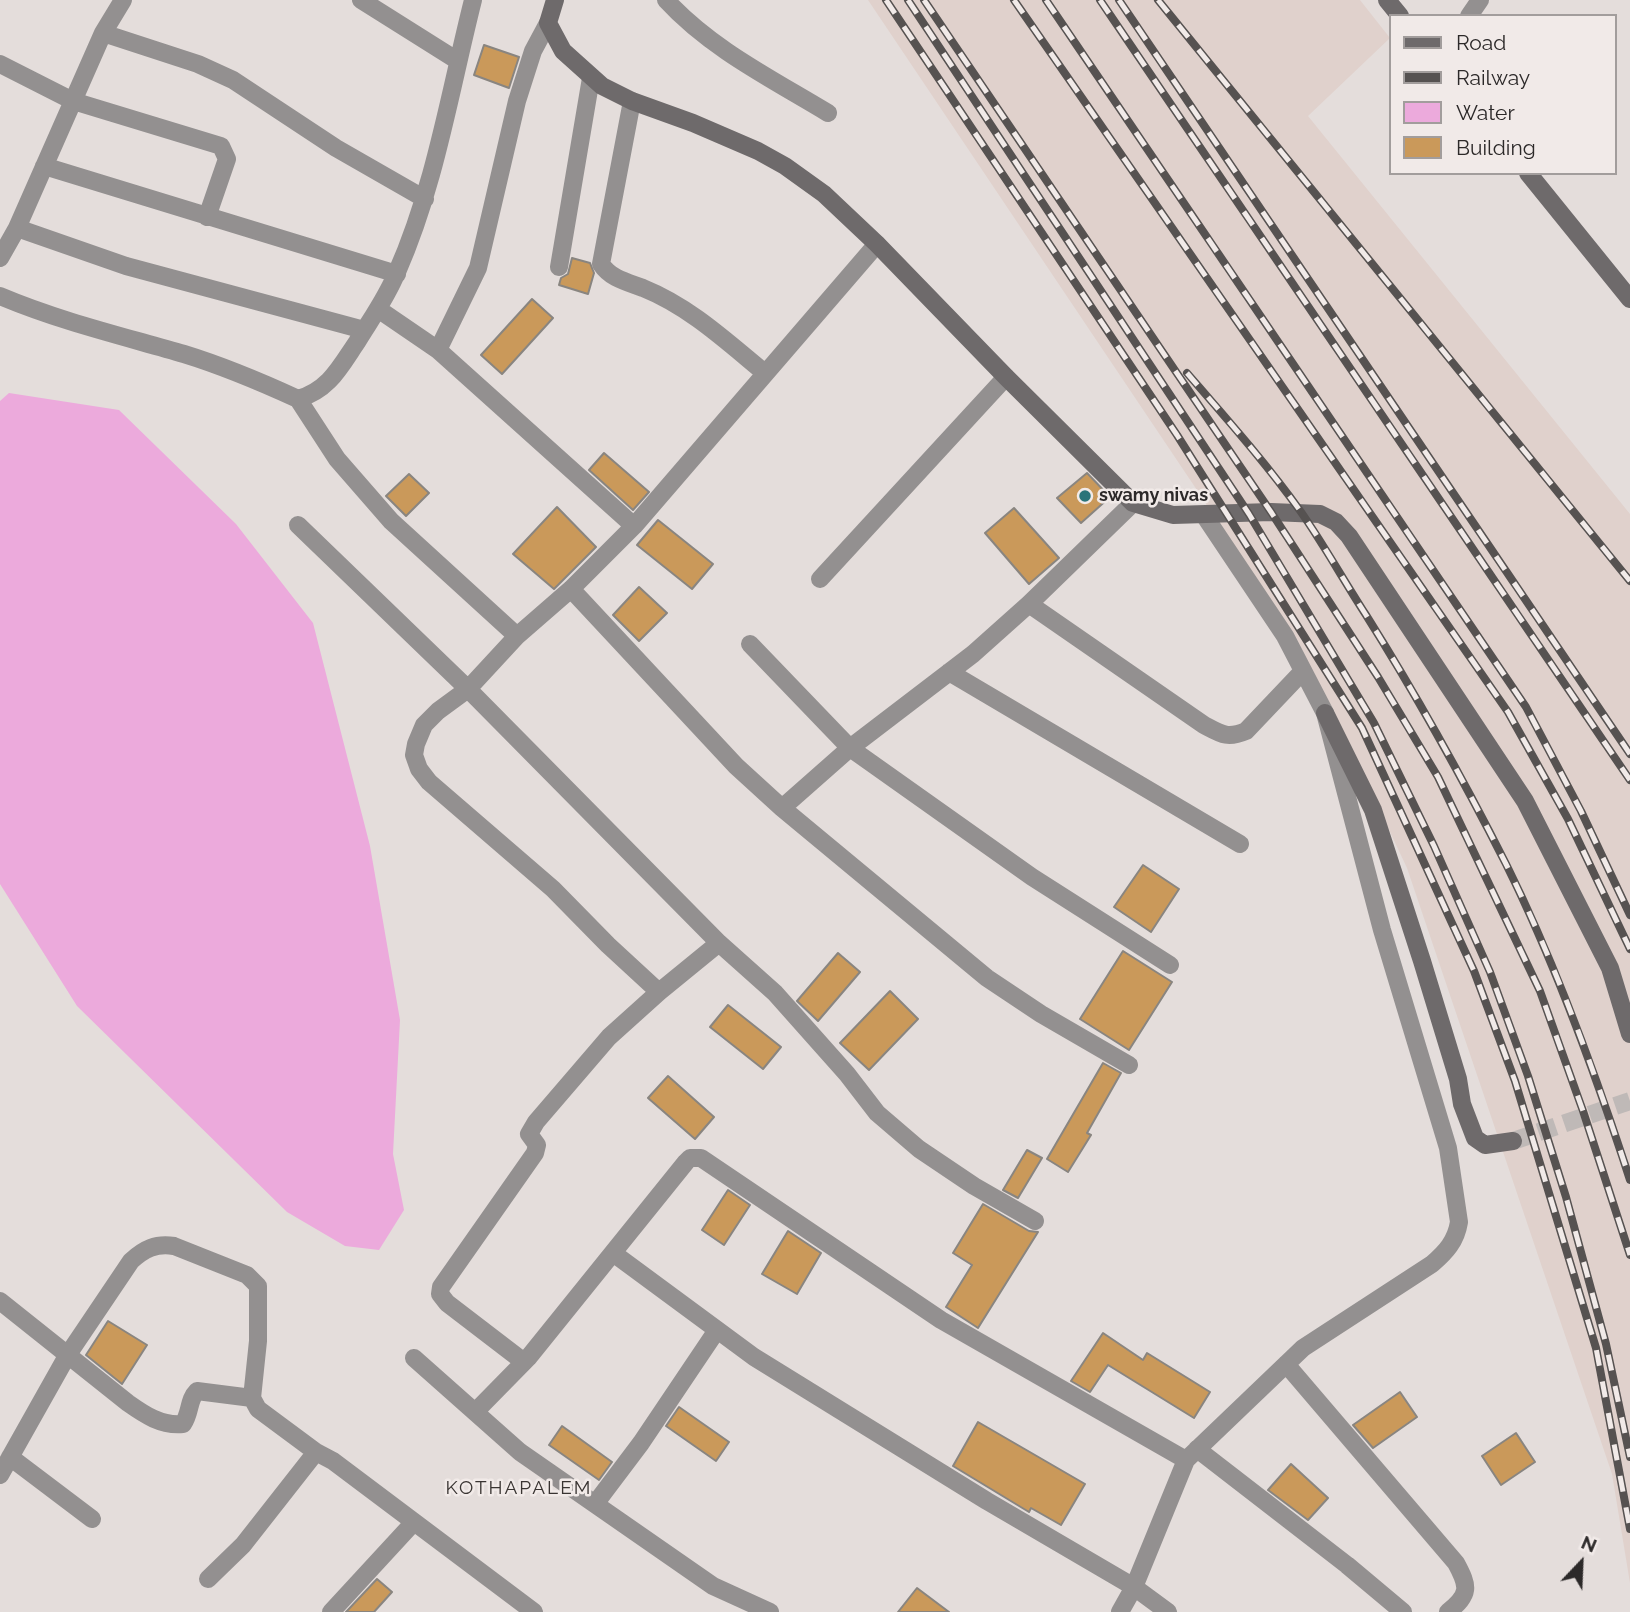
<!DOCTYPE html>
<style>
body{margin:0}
#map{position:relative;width:1630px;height:1612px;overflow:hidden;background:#e4dddb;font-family:Raleway,sans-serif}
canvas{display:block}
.legend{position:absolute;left:1389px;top:14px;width:228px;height:161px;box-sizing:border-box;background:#f1eae8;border:2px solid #a29d9c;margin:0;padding:9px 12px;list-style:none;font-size:21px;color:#2c2929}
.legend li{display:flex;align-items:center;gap:14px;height:35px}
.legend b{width:35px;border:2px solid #a29d9c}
.north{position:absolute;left:1546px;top:1528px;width:70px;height:70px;-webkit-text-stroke:5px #f1eae8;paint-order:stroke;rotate:23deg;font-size:19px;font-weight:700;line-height:28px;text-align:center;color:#2c2929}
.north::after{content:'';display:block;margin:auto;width:24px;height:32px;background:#2c2929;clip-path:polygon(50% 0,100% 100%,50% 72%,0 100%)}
</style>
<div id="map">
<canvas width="1630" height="1612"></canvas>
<ul class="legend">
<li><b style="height:9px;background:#6e6a6b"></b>Road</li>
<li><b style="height:9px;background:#565251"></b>Railway</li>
<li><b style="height:19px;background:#ecaadc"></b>Water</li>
<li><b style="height:19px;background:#ca995a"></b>Building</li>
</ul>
<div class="north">N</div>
</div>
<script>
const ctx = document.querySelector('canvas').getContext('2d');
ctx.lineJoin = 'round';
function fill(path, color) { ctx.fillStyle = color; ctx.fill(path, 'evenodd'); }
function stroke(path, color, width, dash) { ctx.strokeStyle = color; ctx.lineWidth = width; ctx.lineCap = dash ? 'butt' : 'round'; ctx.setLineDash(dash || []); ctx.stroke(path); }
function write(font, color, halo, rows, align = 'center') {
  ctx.font = font + ' Raleway,sans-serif'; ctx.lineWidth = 5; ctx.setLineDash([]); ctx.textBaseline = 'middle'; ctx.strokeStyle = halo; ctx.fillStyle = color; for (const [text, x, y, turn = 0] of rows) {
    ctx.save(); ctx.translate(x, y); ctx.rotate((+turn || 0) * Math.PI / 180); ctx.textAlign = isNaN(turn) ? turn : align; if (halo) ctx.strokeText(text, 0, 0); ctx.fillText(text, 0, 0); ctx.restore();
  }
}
const built = new Path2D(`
 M868,0H1360L1390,38L1308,116L1630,514V1583L1612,1474L1407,868L1328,700L1201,496Z`);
const water = new Path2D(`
 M9,393L119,410L236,524L313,623L370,846L400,1020L393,1154L404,1210L379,1250L345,1246L287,1212L77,1006L0,884V401Z`);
const building = new Path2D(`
 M484,45L519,57L509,88L474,75Z
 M572,258L590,263L594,273L588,294L559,285L561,278L568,274Z
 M532,299L553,318L502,374L481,355Z
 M604,453L649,492L633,510L589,470Z
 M1087,473L1110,497L1081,523L1057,498Z
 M409,474L429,493L406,516L386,496Z
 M557,507L596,547L554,589L513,554Z
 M1014,508L1059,558L1029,584L985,533Z
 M658,520L713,564L692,589L637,545Z
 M639,587L667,613L639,641L613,615Z
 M1143,865L1179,889L1151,932L1114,907Z
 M1123,951L1172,982L1129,1050L1080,1019Z
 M838,953L860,972L818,1021L797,1001Z
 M890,991L918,1019L869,1070L840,1043Z
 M728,1005L781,1047L763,1069L710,1027Z
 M1103,1063L1121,1073L1087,1133L1091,1135L1068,1172L1047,1159Z
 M668,1076L714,1117L695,1139L648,1098Z
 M1027,1150L1042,1158L1018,1198L1003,1190Z
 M728,1190L750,1205L724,1245L702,1230Z
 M983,1204L1029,1231L1038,1232L978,1328L946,1307L972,1265L953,1253Z
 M788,1231L821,1253L797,1294L762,1274Z
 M108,1321L147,1345L122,1384L86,1355Z
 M1103,1333L1143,1360L1147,1353L1210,1392L1194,1418L1108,1365L1090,1392L1071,1381Z
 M1400,1392L1417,1417L1373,1448L1353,1425Z
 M679,1407L729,1442L716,1461L666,1426Z
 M978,1422L1085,1484L1061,1525L1031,1508L1029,1512L953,1466Z
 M562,1426L612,1462L599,1480L549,1445Z
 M1516,1433L1535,1462L1501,1485L1482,1456Z
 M1291,1464L1328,1498L1308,1520L1268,1490Z
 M377,1579L392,1592L374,1612H346Z
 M917,1588L949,1612H898Z`);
const secondaryTunnel = new Path2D(`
 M1513,1141L1630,1101`);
const street = new Path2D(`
 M361,0L458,61
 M666,0C711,49 772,79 828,113
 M1469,16L1480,0
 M103,33L198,64L233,80L336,148L425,199
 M0,64L73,101L221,146L227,159L207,217
 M632,101L601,264C611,279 627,282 643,288C690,307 726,341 765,373
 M44,166L397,274
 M17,228L126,266L364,330
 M0,258L17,228L103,33L123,0
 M559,267L591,78
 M0,296C59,321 122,336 184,354C223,366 261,382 298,399C329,390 340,367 357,342C371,319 387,297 397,272C435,186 450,91 473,0
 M378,309L438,350L634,526
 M438,350L478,268L517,101L533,51L548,23
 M298,399L337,459L391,521L517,636
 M298,525L468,689L719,943L775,993L847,1074L877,1113L919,1149L974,1186L1035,1221
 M820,579L1006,377
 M571,589L736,766L782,808L987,978L1041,1014L1129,1065
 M1029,604L1204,725C1221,734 1227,739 1246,731L1303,671
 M750,644L850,748L1032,877L1170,965
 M949,672L1240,844
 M782,808L850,748L973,654L1029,604L1133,503
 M659,992L608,945L553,889L429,782L419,769L414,755L416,744L424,725L438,711L468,689L517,636L571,589L634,526L877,244
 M613,1253L754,1357L987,1501L1134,1587L1168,1612
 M0,1301L128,1403C145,1415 161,1426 183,1424C191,1412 188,1400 197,1391L252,1398
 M414,1358L520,1452L713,1586L770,1612
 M524,1362L447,1303L440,1294L441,1287L535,1153L537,1145L529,1134L536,1122L609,1037L659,992L719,943
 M1286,1364L1456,1563C1469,1587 1470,1594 1448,1612
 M475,1412L528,1358L686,1162L690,1158H701L941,1320L1186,1460
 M1197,1449L1347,1565L1403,1612
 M10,1457L92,1519
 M0,1475L67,1356L131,1261C144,1249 156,1243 174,1246L247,1275L258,1286V1341L252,1398L258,1409L316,1452L333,1461L534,1612
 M595,1504L641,1443L717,1330
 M208,1579L243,1545L316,1452
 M331,1612L414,1522
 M1120,1612L1134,1587L1186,1460L1303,1348L1432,1264C1446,1252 1456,1241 1459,1222L1448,1148L1382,930L1325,713L1285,636L1204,515`);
const secondary = new Path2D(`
 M555,0L548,23L563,51L602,86L632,101L693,123L758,151L785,166L824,194L877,244L1006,377L1133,503L1173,515L1271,512L1320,514L1336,522L1349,536L1525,801L1610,968L1630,1034
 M1387,0L1400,16
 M1528,173L1630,299
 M1325,713L1373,810L1422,961L1458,1079L1462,1104L1475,1138L1485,1145L1513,1141`);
const rail = new Path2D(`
 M886,0L1177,435L1362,728L1474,971L1515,1081L1596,1348L1630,1529
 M908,0L1249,514L1374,723L1434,846L1490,972L1528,1076L1566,1197L1606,1344L1630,1457
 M924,0L1271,512L1378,677L1438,777L1540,991L1583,1111L1630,1255
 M1014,0L1508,712L1568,819L1630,949
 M1046,0L1526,707L1581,811L1630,915
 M1100,0L1630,780
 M1119,0L1630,754
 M1158,0L1630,581
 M1187,373C1226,418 1266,463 1301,512C1324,545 1344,581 1366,615C1417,696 1463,779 1506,864C1556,965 1595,1072 1630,1180`);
const markers = [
 [1085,496,7,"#2a7479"]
];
const poiNames = [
 ["swamy nivas",1099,496]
];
const neighbourhoodNames = [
 ["KOTHAPALEM",519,1488]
];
fill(built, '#e0d1cc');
fill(water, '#ecaadc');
fill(building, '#ca995a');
stroke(building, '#898580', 2);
stroke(secondaryTunnel, '#bfb9b7', 18, [18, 9]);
stroke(street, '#939090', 18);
stroke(secondary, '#6e6a6b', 18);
stroke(rail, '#565251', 8);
stroke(rail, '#f1eae8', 5, [16]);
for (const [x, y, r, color] of markers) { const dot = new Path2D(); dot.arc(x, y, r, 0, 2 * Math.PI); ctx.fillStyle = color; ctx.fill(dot); stroke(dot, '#f1eae8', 2.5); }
write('bold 18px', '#2c2929', '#f1eae8', poiNames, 'left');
ctx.letterSpacing = '2px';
write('19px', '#393432', '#f1eae8', neighbourhoodNames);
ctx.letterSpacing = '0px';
</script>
